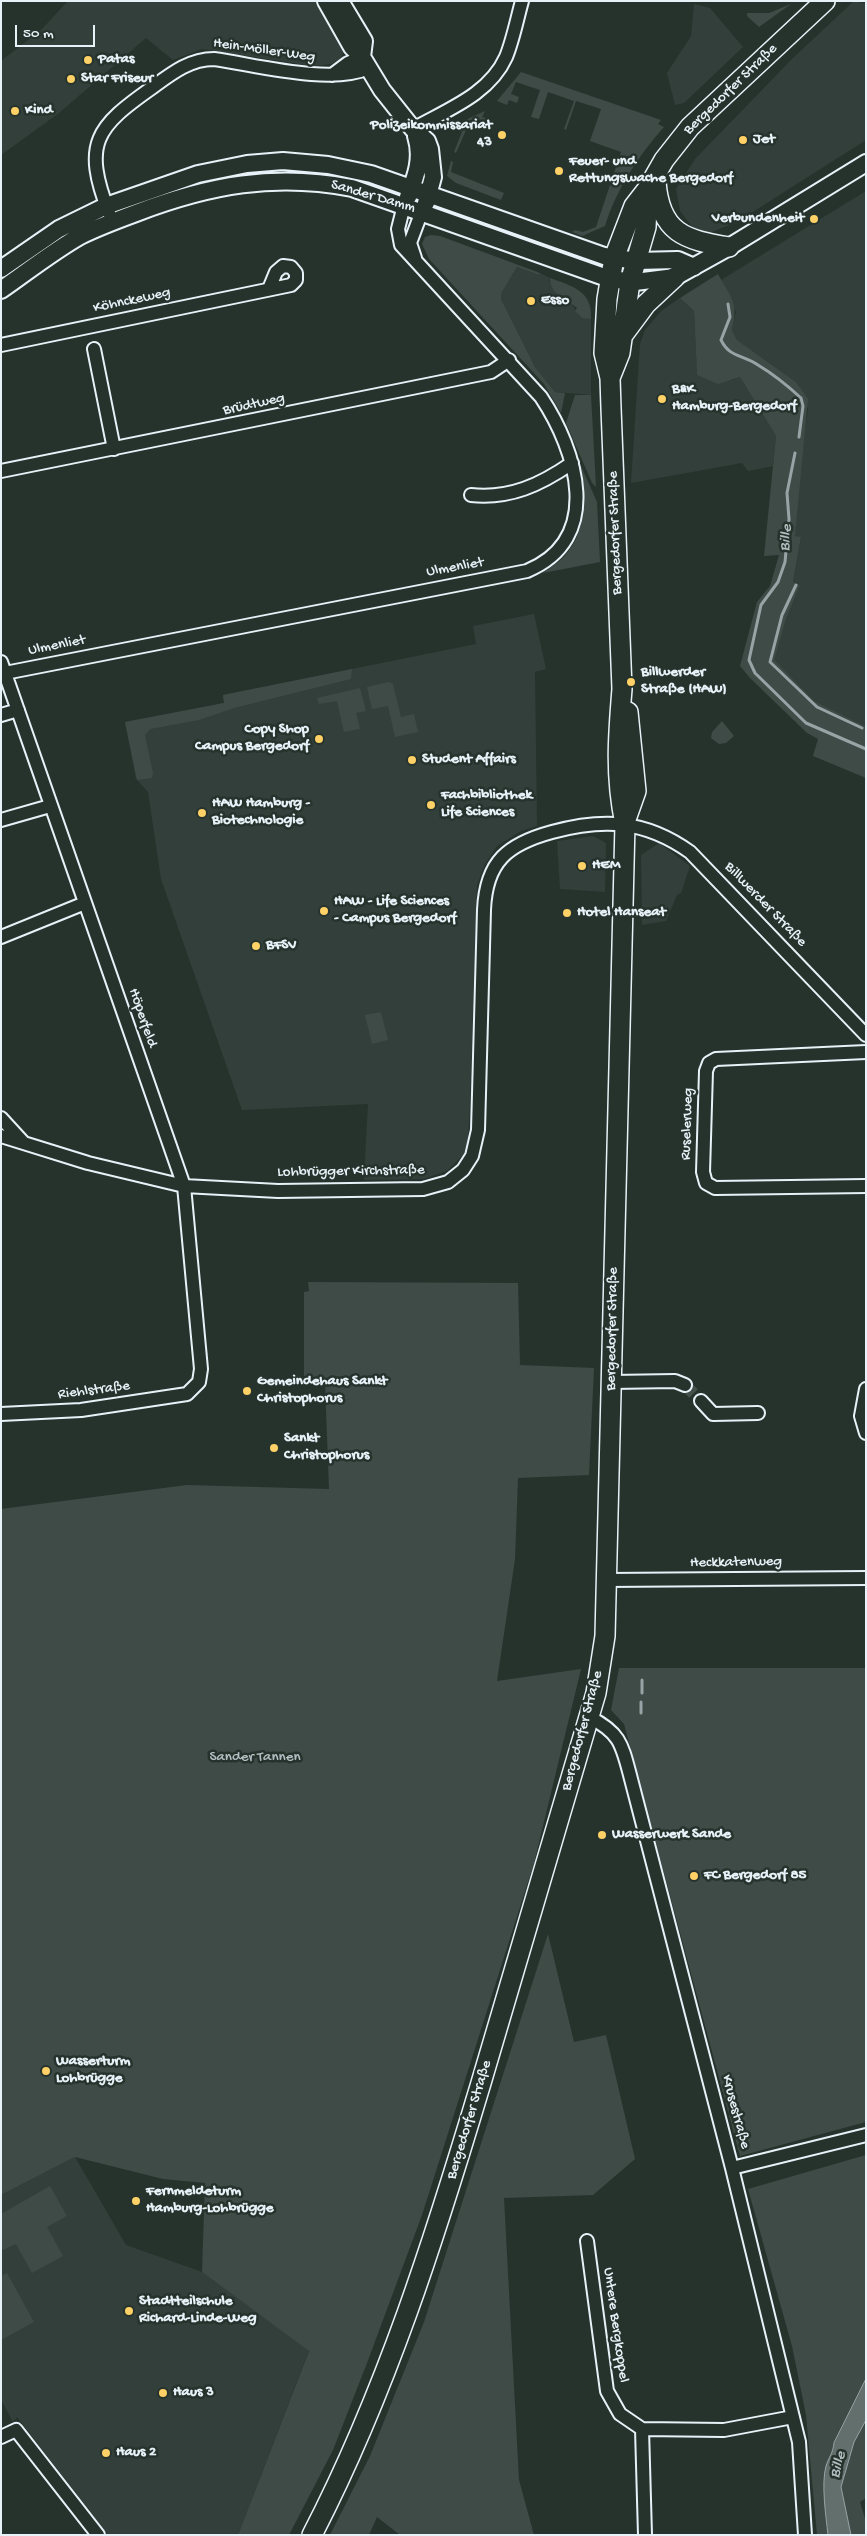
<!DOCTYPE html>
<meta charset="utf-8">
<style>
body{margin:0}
#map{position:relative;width:867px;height:2536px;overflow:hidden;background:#26332d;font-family:"Gochi Hand",sans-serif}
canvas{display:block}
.frame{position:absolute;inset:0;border:2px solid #e8f1f8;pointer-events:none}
.scale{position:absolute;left:15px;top:25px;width:80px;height:22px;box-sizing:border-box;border:2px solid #e8f1f8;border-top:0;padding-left:6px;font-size:15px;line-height:18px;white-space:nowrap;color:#e8f1f8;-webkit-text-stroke:4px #26332d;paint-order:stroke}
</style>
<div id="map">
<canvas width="867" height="2536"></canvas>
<div class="frame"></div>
<div class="scale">50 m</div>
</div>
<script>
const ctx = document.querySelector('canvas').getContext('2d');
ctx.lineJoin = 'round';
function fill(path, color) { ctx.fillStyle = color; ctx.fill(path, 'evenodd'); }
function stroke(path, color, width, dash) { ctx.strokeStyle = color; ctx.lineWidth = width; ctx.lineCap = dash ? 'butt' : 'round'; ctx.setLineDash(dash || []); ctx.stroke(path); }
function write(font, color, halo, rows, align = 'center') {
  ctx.font = font + ' "Gochi Hand",sans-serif'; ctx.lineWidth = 5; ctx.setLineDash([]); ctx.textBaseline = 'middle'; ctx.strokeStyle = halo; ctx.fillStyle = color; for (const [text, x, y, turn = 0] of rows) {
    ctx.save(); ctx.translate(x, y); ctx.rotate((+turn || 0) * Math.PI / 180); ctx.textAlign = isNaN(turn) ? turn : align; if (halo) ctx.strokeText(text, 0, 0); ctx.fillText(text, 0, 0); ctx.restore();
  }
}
const built = new Path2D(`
 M68,1H322L343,42L344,50L341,58L332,64L312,66L202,49L173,60L146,38L59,113L1,155V61L41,30Z
 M854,1L866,4V140L737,222L712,232L701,233L694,229L680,211L676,189L695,159L793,58Z
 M694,4L710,8L743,47L684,103L675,105L667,73L691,36Z
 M866,191V732L865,727L814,701L773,660L786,619L800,585L793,582L801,538L795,536L799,473L808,409L796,382L737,340L732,330L736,312L721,280Z
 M517,267L539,275L540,273L550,278L549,281L562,299L569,304L571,303L580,317L591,319V395L555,392L535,367L501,299L502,292Z
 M680,298L694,311L697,375L732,380L740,377L776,436L773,466L748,471L742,463L631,483L640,344L645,330L661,311Z
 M534,614L546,669L535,672L537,826L521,831L497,846L485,864L477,885L470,1103L468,1140L464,1154L447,1171L423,1179L364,1180L368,1104L242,1110L161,879L148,792L136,779L125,722L224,703L223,695L476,644L473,626Z
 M593,836L606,843L605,892L560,889L557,841Z
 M659,843L690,866L681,893L677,895L666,921L642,925L641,855Z
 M75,2157L126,2245L202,2272L309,2350L238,2535H108L17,2417L13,2422L1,2400V2195Z`);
const green = new Path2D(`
 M791,4L759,27L747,16V13H769Z
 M521,72L661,120L658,124L664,127C639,155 616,190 605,226L582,236L572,232L575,230L583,232L596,227L621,152L590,141L601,109L576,101L566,130L564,129L574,101L548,92L539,119L531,117L540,90L516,82L511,94L519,97L517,103L509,100L507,105L497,101Z
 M485,111L482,117L486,118L483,126L469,123L456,153L454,152L462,132L450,127Z
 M451,161L453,162L451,172L504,193L501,200L456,183L447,176Z
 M431,235L440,236L540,273L539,275L517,267L502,292L501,299L535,367L555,392L565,393L561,413L544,384L429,259L422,244L425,237Z
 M718,274C731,298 739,302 732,330L737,340L796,382L808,399L795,536L801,537L793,582L800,585L786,619L774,660L814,701L866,727V778L813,756L818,739L807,733L750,678L740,666L757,602L770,586L779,555L764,556L776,436L740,377L718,384L697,375L694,311L680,298Z
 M550,278C572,286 593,291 591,319L582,318L575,311L577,308C569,301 549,294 550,278Z
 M575,395H591L596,487L592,483L566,423Z
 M578,459L597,502L600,562L543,573C552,566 561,561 567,553C590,526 582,491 578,459Z
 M352,669L351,679L234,708L199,720L150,729L145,735L153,773L152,778L137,780L125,722L224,703L223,695Z
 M389,682L393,684L401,717L414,714L418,732L395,737L388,706L372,709L367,687Z
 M360,688L366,711L356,713L360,729L344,732L337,701L319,704L317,698Z
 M722,721L734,736L726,743L719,744L711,738L712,732Z
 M381,1012L388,1040L372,1044L365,1015Z
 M308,1282L518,1283L520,1365L594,1368L589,1475L518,1478L515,1559L497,1681L581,1669L534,1863L422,2215L367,2363L333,2450L289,2535H238L309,2351L202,2272L205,2183L163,2179L75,2157L1,2195V1509L187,1485L329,1489L325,1383H304V1292L309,1291Z
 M619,1668H866V2122L740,2156L624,1724L611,1710Z
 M548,1934L574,2042L606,2035L635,2159L593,2195L504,2198L519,2480L534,2535H400L377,2517L369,2535H330L370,2456L424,2322Z
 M866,2155V2498L860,2502L866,2522V2535H817L806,2415L792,2346L748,2189Z
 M50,2186L67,2216L47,2227L63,2256L32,2273L16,2244L3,2250L1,2247V2214Z
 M7,2273L34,2322L1,2340V2276Z`);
const water = new Path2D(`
 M866,2379V2420L854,2442L841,2487L851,2535H828C826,2516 821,2484 826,2466C829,2457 833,2453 834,2443Z`);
const stream = new Path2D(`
 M728,304L730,317L721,340C730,358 742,354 758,365C773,374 788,386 801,398L803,406L799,437
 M795,453L787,493L789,519L785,562L778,582L761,605L749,660L755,673L806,723L866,749
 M796,585L782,615L770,662L817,707L862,728
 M642,1693V1680
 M641,1713V1702`);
const streetTunnel = new Path2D(`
 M685,1385L701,1401`);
const street = new Path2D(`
 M332,75L348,63L362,57
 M413,129C446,110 489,95 506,57C513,40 517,19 522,1
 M109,213C82,143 96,127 153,87C172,73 190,59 214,59C257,65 330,85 369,68
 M415,258L410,243L422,211
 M1,345L291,285L296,280V273L291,267L283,266L276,272L269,289
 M94,349L114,449
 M1,471L491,372L509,360
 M471,495C510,499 540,485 572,463
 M1,662L184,1186L201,1369L199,1382L187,1394L81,1410L1,1414
 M5,673L527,571C604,539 577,451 541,397L401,245L398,229L404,205
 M1,715L18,710
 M1,820L50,806
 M1,937L85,903
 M866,1052L716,1059L709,1063L706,1071L703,1172L706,1183L715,1188L866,1186
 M1,1118L23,1142
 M1,1136L88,1163L184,1186L278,1191L423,1189L448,1182L463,1170L472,1156L478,1130L484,910C486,861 508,844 552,832C604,818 645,820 690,852L866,1035
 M612,1382L675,1381L685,1385
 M866,1389L861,1416L866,1433
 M701,1401L713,1414L758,1413
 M606,1580L866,1578
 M589,1717C621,1733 622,1745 631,1779L732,2168L799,2442L805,2535
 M732,2168L866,2135
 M587,2241L607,2391L620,2414L642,2429L645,2535
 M642,2429L724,2430L793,2417
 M1,2437L16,2430L98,2535`);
const secondary = new Path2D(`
 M326,1L352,47L362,57L382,90L413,129L427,141L430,149L433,177L426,203
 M340,1L364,41L362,57
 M408,197C416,176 423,158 416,136
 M1,269L59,229L106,206L198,174L247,164L283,161L328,165L371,174L604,256L636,261L678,260L694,267
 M1,290C27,272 52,252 80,236C98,227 117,220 136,213C209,185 275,173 352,188L610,279L635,282L675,277L729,247L866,163`);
const primary = new Path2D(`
 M656,182C660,233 685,240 729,247
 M623,335L646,304L675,277
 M610,378L620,353L630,282L646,227L648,188
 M625,822L636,791L628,712
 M312,2535C386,2392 435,2237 481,2083C520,1953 558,1823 596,1693L605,1636L625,824C615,776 618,737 622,689L611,408L610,378L604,353L607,299L614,258L634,206L648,188L664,160L690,127L825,1`);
const markers = [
 [88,60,5,"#ffd166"],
 [71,79,5,"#ffd166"],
 [15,111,5,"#ffd166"],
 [502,135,5,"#ffd166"],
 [743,140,5,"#ffd166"],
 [559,171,5,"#ffd166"],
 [814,219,5,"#ffd166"],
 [531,301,5,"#ffd166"],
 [662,399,5,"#ffd166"],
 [631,682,5,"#ffd166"],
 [319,739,5,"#ffd166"],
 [412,760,5,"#ffd166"],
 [431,805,5,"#ffd166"],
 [202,813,5,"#ffd166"],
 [582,866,5,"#ffd166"],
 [324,911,5,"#ffd166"],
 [567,913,5,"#ffd166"],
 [256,946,5,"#ffd166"],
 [247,1391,5,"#ffd166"],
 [274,1448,5,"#ffd166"],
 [602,1835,5,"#ffd166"],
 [694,1876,5,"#ffd166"],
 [46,2071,5,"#ffd166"],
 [136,2201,5,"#ffd166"],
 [129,2311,5,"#ffd166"],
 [163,2393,5,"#ffd166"],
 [106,2453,5,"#ffd166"]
];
const streetNames = [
 ["Hein-Möller-Weg",264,51,8],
 ["Bergedorfer Straße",731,90,-44],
 ["Sander Damm",373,197,16],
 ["Köhnckeweg",132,301,-12],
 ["Brüdtweg",254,405,-12],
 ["Bergedorfer Straße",616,533,-92],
 ["Ulmenliet",455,568,-10],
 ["Ulmenliet",57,646,-11],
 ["Billwerder Straße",765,905,46],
 ["Höperfeld",142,1018,71],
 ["Ruselerweg",688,1124,-88],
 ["Lohbrügger Kirchstraße",351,1172,-1],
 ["Bergedorfer Straße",613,1329,-89],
 ["Riehlstraße",94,1391,-7],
 ["Heckkatenweg",736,1563,-1],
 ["Bergedorfer Straße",583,1731,-75],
 ["Krusestraße",735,2112,75],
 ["Bergedorfer Straße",470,2120,-73],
 ["Untere Bergkoppel",615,2325,82]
];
const poiNames = [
 ["Patas",98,60],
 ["Star Friseur",81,79],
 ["Kind",25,111],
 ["Polizeikommissariat",492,126,"right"],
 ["43",492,143,"right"],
 ["Jet",753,140],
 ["Feuer- und",569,162],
 ["Rettungswache Bergedorf",569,179],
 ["Verbundenheit",804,219,"right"],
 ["Esso",541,301],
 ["B&K",672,390],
 ["Hamburg-Bergedorf",672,407],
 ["Billwerder",641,673],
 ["Straße (HAW)",641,690],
 ["Copy Shop",309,730,"right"],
 ["Campus Bergedorf",309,747,"right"],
 ["Student Affairs",422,760],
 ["Fachbibliothek",441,796],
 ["Life Sciences",441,813],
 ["HAW Hamburg -",212,804],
 ["Biotechnologie",212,821],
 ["HEM",592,866],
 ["HAW - Life Sciences",334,902],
 ["- Campus Bergedorf",334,919],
 ["Hotel Hanseat",577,913],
 ["BFSV",266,946],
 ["Gemeindehaus Sankt",257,1382],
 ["Christophorus",257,1399],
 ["Sankt",284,1439],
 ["Christophorus",284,1456],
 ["Wasserwerk Sande",612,1835],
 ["FC Bergedorf 85",704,1876],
 ["Wasserturm",56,2062],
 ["Lohbrügge",56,2079],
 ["Fernmeldeturm",146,2192],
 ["Hamburg-Lohbrügge",146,2209],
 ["Stadtteilschule",139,2302],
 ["Richard-Linde-Weg",139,2319],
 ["Haus 3",173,2393],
 ["Haus 2",116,2453]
];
const parkNames = [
 ["Sander Tannen",255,1758]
];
const waterNames = [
 ["Bille",787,538,-85],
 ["Bille",839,2465,-74]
];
fill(built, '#333f3a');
fill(green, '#3e4b47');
fill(water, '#636f6d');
stroke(water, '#98a3a5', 1);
stroke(stream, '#98a3a5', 3);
stroke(streetTunnel, '#43504b', 12, [12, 6]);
stroke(street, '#e8f1f8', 16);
stroke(secondary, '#e8f1f8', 20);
stroke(primary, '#e8f1f8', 22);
stroke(street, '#26332d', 12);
stroke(secondary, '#26332d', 16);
stroke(primary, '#26332d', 19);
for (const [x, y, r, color] of markers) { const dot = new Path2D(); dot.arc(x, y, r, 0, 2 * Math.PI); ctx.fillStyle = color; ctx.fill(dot); stroke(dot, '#26332d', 2); }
write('15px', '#e8f1f8', '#26332d', streetNames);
write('bold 15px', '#e8f1f8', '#26332d', poiNames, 'left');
write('15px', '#b5bfc3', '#26332d', parkNames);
write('italic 16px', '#b3bdc0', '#26332d', waterNames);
</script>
